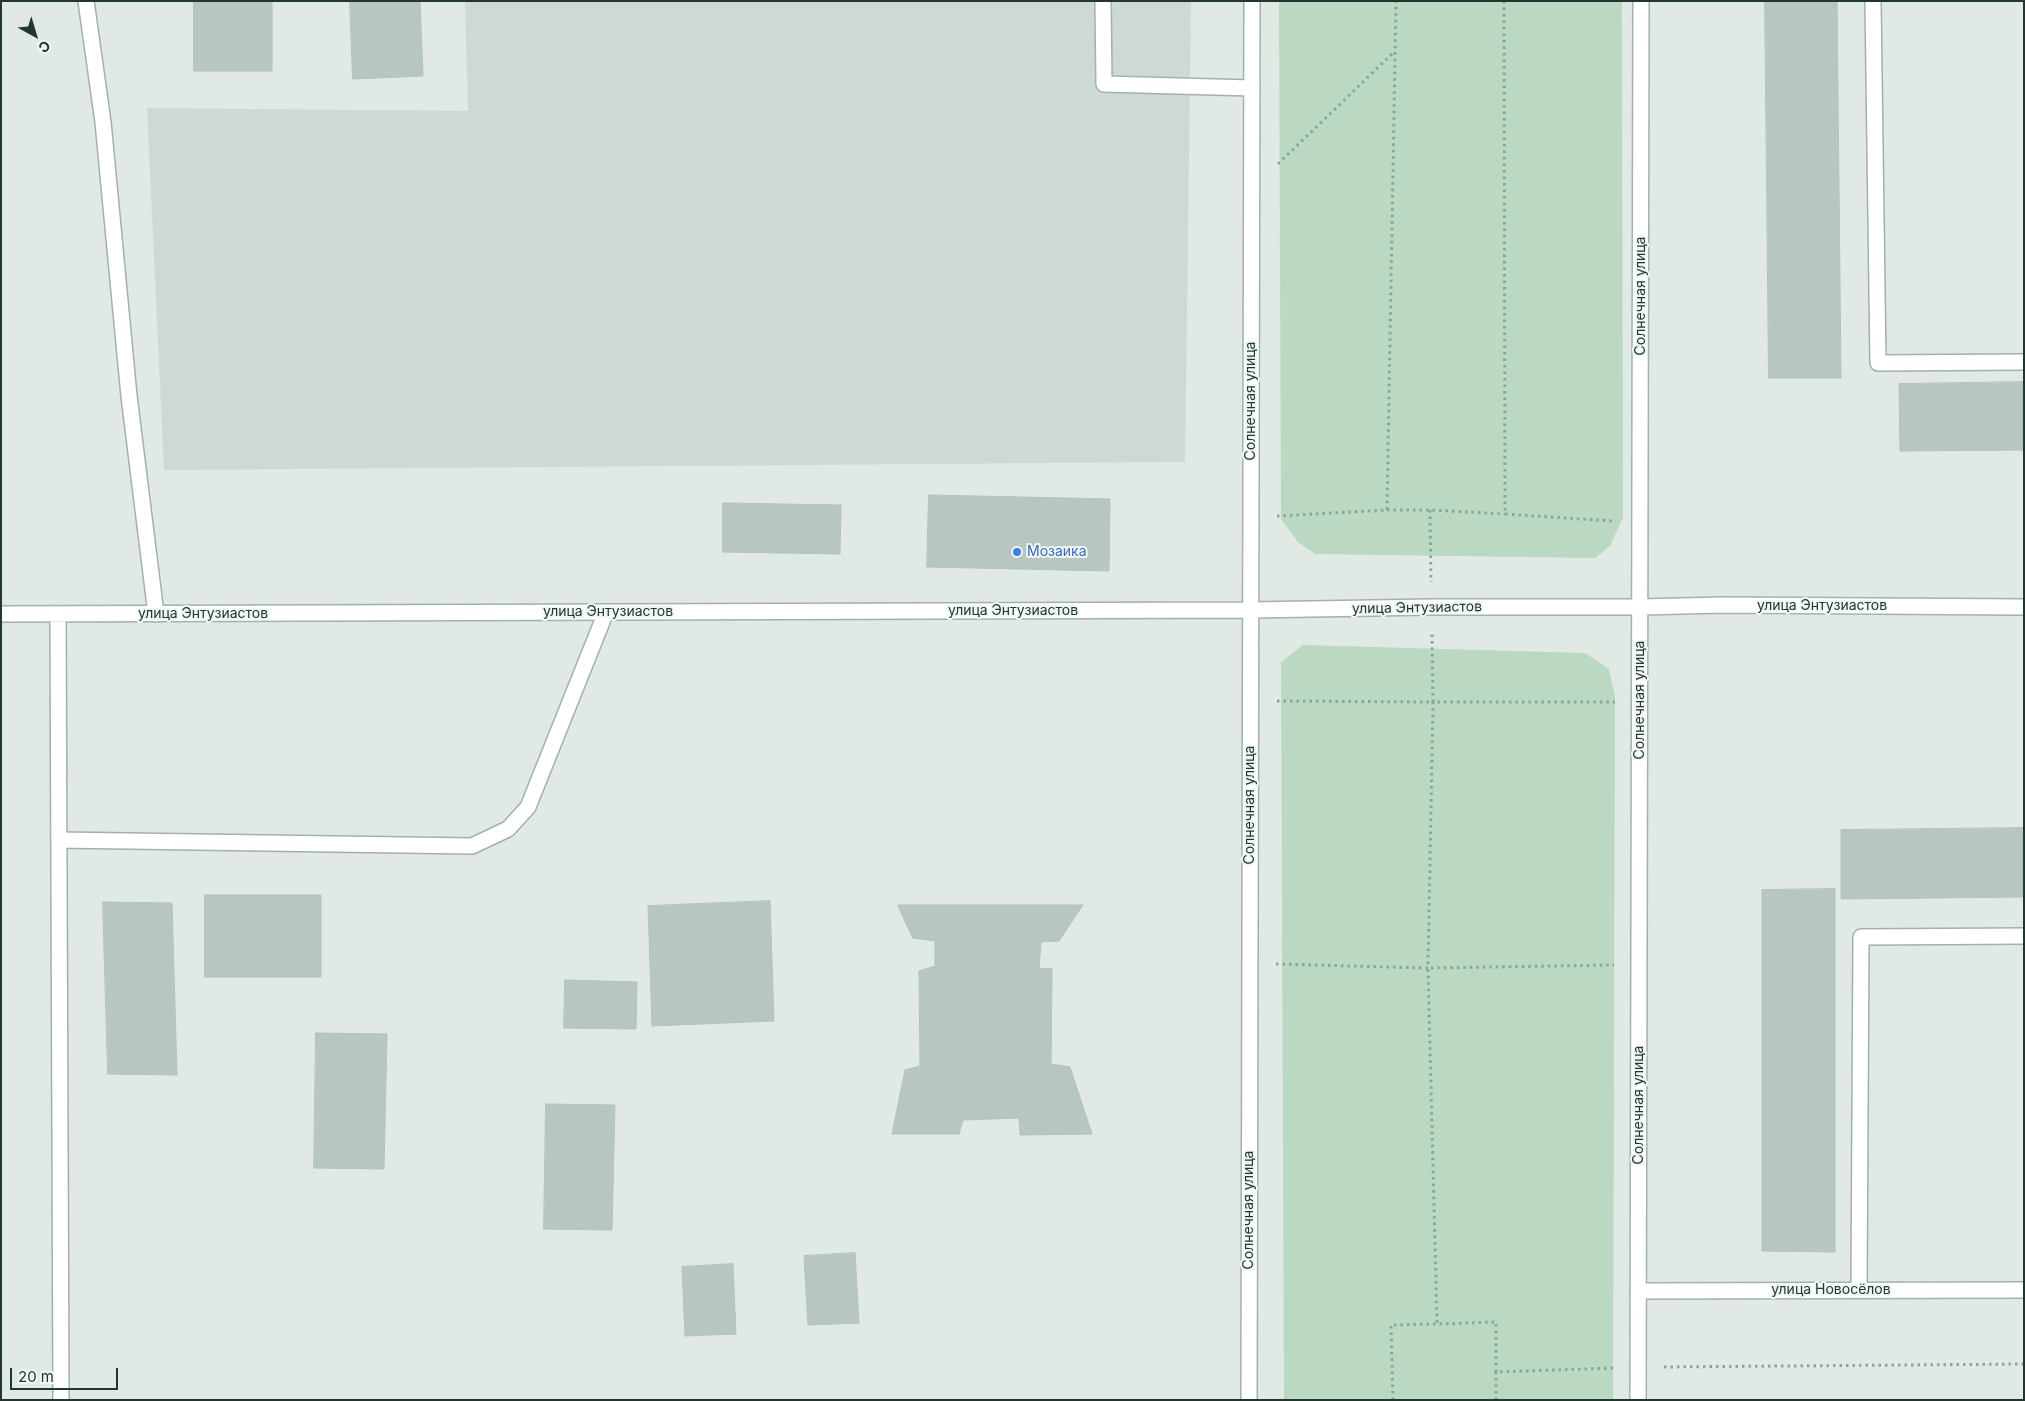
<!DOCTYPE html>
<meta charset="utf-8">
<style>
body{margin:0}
#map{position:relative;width:2025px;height:1401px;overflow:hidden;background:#e0e9e4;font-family:Inter,sans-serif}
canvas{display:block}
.frame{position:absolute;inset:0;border:2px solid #223731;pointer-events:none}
.north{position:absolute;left:10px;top:10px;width:50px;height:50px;-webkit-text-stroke:4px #f0f6f3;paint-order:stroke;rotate:141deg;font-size:14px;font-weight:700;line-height:20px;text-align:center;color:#223731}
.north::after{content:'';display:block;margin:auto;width:18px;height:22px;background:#223731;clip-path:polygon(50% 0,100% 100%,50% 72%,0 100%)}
.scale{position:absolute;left:10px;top:1368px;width:108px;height:22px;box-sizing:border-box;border:2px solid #223731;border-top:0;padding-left:6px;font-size:15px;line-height:18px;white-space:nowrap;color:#223731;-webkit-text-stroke:4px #f0f6f3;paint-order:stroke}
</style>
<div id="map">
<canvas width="2025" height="1401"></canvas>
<div class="frame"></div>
<div class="north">С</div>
<div class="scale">20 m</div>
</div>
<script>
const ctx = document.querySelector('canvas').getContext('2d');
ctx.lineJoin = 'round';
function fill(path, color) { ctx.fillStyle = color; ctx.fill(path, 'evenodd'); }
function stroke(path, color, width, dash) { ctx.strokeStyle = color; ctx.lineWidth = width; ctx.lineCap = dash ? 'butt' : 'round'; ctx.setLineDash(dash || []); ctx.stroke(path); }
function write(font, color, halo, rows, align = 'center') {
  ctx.font = font + ' Inter,sans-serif'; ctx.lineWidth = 4; ctx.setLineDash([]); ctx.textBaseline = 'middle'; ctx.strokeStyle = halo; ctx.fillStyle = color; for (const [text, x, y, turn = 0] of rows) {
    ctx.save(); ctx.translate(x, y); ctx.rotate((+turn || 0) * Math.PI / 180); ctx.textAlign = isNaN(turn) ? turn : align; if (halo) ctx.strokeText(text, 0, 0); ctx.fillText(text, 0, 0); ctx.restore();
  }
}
const built = new Path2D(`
 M465,1H1191L1185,462L164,470L147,108L468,111Z`);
const green = new Path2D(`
 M1279,1H1622L1623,517L1610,546L1595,558L1315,554L1298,542L1281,519Z
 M1303,645L1585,653L1609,669L1615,697L1613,1400H1284L1281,662Z`);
const building = new Path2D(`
 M194,1H272V71H194Z
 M350,1H420L423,76L353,79Z
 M1765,1H1837L1841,378H1769Z
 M2024,382V450L1900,451L1899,384Z
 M929,495L1110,499L1109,571L927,567Z
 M723,503L841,505L840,554L723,552Z
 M2024,828V897L1841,899V830Z
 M1835,889V1252L1762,1251V890Z
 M205,895H321V977H205Z
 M770,901L774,1021L652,1026L648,906Z
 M103,902L172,903L177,1075L108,1074Z
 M898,905H1083L1059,941L1041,942L1039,968L1052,969L1051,1064L1070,1067L1092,1134L1020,1135L1019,1118L963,1120L959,1134H892L905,1070L920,1066L919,971L935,966V941L913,938Z
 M565,980L637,982L636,1029L564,1028Z
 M316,1033L387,1034L384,1169L314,1168Z
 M546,1104L615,1105L612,1230L544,1229Z
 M855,1253L859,1323L808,1325L804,1256Z
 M733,1264L736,1334L685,1336L682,1267Z`);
const path = new Path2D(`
 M1504,1L1505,514L1613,521
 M1278,164L1395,51
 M1387,510H1430L1505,514
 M1430,510L1431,582
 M1277,516L1387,510L1396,1
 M1277,701L1433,702L1432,633
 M1276,964L1428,968L1433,702H1615
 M1664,1367L2024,1364
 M1613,1368L1496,1372V1322L1437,1324L1428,968L1614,965
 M1393,1400L1391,1325L1437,1324
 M1496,1400V1372`);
const lane = new Path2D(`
 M86,1L103,122L129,396L156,614
 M1103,1L1104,84L1252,88
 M1873,1L1878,363L2024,362
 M59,840L472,846L508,829L528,807L606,612
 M1859,1290L1861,937L2024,936`);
const street = new Path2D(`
 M1,614L1251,610L1432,607H1640
 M58,614L61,1400
 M1638,1291L2024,1290
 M1249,1400L1252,1`);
const secondary = new Path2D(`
 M1640,607L1723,605L2024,607
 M1638,1400L1641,1`);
const markers = [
 [1017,552,5,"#3f7fe0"]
];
const streetNames = [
 ["Солнечная улица",1641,296,-90],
 ["Солнечная улица",1251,401,-90],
 ["улица Энтузиастов",1822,606],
 ["улица Энтузиастов",1417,608,-1],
 ["улица Энтузиастов",1013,611],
 ["улица Энтузиастов",608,612],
 ["улица Энтузиастов",203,614],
 ["Солнечная улица",1640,700,-90],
 ["Солнечная улица",1250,805,-90],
 ["Солнечная улица",1639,1105,-90],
 ["Солнечная улица",1249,1210,-90],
 ["улица Новосёлов",1831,1290]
];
const shopNames = [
 ["Мозаика",1027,552]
];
fill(built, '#ced9d3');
fill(green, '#bbd8c2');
fill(building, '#b8c6c0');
stroke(building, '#b3c2bb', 1);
stroke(lane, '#a3b0ab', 18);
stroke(street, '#a3b0ab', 18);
stroke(secondary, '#a0b3ac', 18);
stroke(path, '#83a99c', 3, [2.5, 4]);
stroke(lane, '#fff', 15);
stroke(street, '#fff', 15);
stroke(secondary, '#fff', 15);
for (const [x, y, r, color] of markers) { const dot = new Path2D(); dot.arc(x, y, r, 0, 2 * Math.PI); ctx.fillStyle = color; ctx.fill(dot); stroke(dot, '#f0f6f3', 2); }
write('14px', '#223731', '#f0f6f3', streetNames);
write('14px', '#366cbe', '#f0f6f3', shopNames, 'left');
</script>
